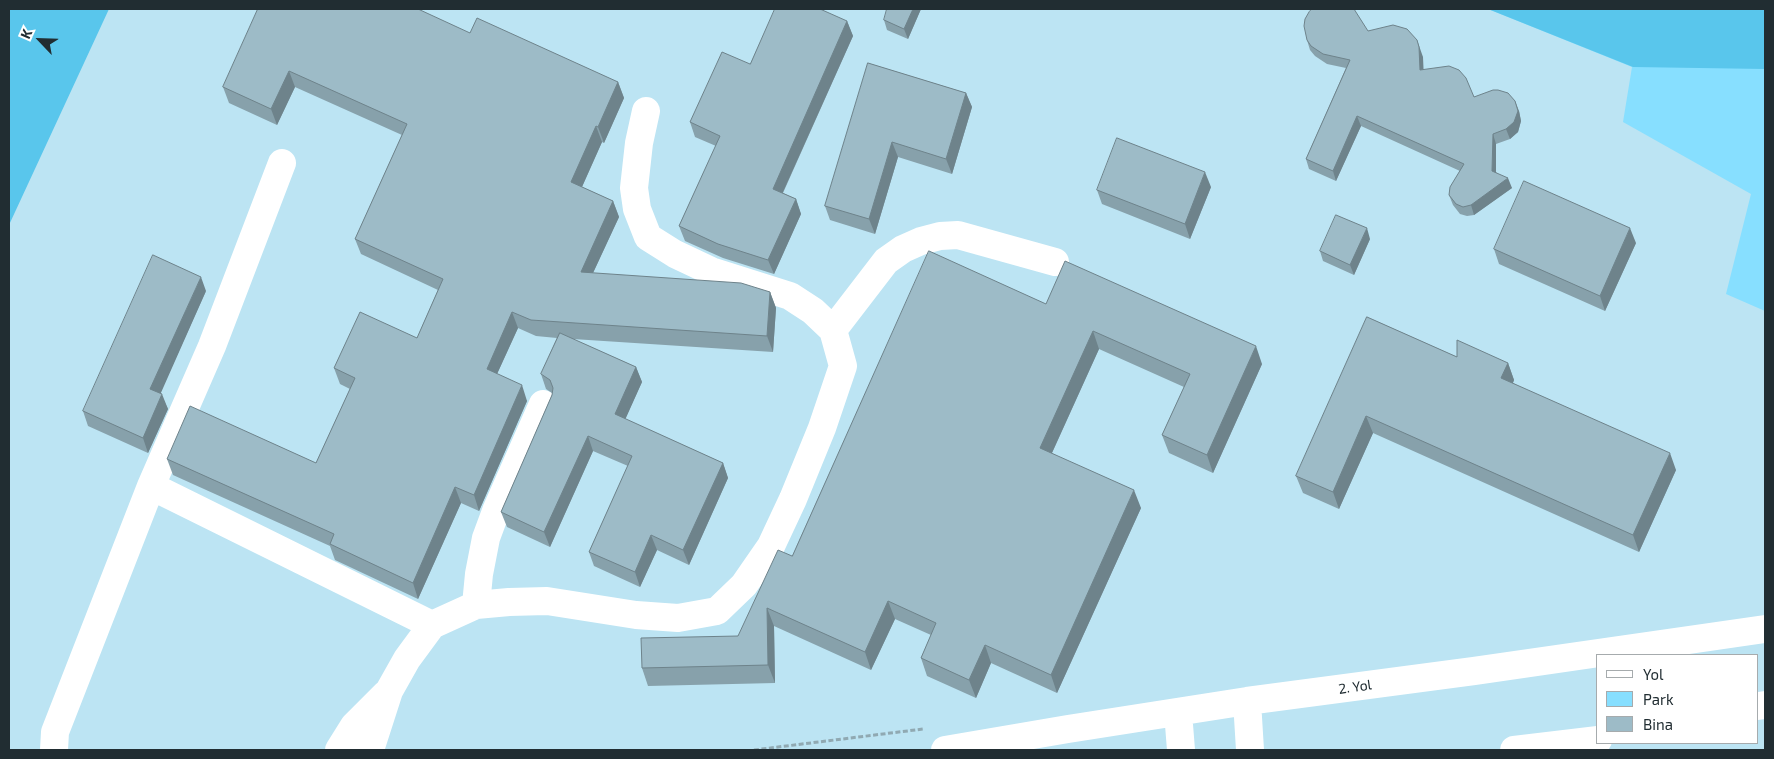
<!DOCTYPE html>
<style>
body{margin:0}
#map{position:relative;width:1774px;height:759px;overflow:hidden;background:#d0effb;font-family:"Exo 2",sans-serif}
canvas{display:block}
.frame{position:absolute;inset:0;border:10px solid #212d32;pointer-events:none}
.legend{position:absolute;left:1596px;top:654px;width:162px;height:90px;box-sizing:border-box;background:#fff;border:1px solid #a6abad;margin:0;padding:6px 9px;list-style:none;font-size:15px;color:#212d32}
.legend li{display:flex;align-items:center;gap:10px;height:25px}
.legend b{width:25px;border:1px solid #a6abad}
.north{position:absolute;left:15px;top:15px;width:50px;height:50px;-webkit-text-stroke:4px #fff;paint-order:stroke;rotate:294deg;font-size:14px;font-weight:700;line-height:20px;text-align:center;color:#212d32}
.north::after{content:'';display:block;margin:auto;width:18px;height:22px;background:#212d32;clip-path:polygon(50% 0,100% 100%,50% 72%,0 100%)}
</style>
<div id="map">
<canvas width="1774" height="759"></canvas>
<div class="frame"></div>
<ul class="legend">
<li><b style="height:6px;background:#fff"></b>Yol</li>
<li><b style="height:14px;background:#87dfff"></b>Park</li>
<li><b style="height:14px;background:#9dbbc7"></b>Bina</li>
</ul>
<div class="north">K</div>
</div>
<script>
const ctx = document.querySelector('canvas').getContext('2d');
ctx.lineJoin = 'round';
function fill(path, color) { ctx.fillStyle = color; ctx.fill(path, 'evenodd'); }
function stroke(path, color, width, dash) { ctx.strokeStyle = color; ctx.lineWidth = width; ctx.lineCap = dash ? 'butt' : 'round'; ctx.setLineDash(dash || []); ctx.stroke(path); }
function write(font, color, halo, rows, align = 'center') {
  ctx.font = font + ' "Exo 2",sans-serif'; ctx.lineWidth = 4.5; ctx.setLineDash([]); ctx.textBaseline = 'middle'; ctx.strokeStyle = halo; ctx.fillStyle = color; for (const [text, x, y, turn = 0] of rows) {
    ctx.save(); ctx.translate(x, y); ctx.rotate((+turn || 0) * Math.PI / 180); ctx.textAlign = isNaN(turn) ? turn : align; if (halo) ctx.strokeText(text, 0, 0); ctx.fillText(text, 0, 0); ctx.restore();
  }
}
const built = new Path2D(`
 M9,9H1765V750H9ZM1598,655H1758V743H1598Z`);
const green = new Path2D(`
 M1488,9H1765V311L1726,294L1751,194L1623,122L1632,67Z`);
const forest = new Path2D(`
 M9,9H109L9,225Z
 M1488,9H1765V69L1633,67Z`);
const path = new Path2D(`
 M754,750L923,729`);
const minor = new Path2D(`
 M833,330L886,261L903,249L921,241L940,236L958,235L1055,262
 M151,486L432,625
 M476,605L479,574L486,538L496,511L543,404
 M1247,701L1250,750
 M1758,706L1765,705
 M1178,712L1181,750
 M54,750L55,732L151,486L212,346L282,163
 M339,750L354,726L386,694
 M370,750L389,691L407,659L432,625L476,605L509,602L547,601L636,615L678,618L717,611L744,585L771,546L793,499L822,428L843,366L833,330L813,311L790,296L711,271L675,254L648,237L637,209L634,188L639,143L646,111
 M945,750L1068,729L1247,701L1474,671L1765,629
 M1514,750L1598,740`);
const wall = new Path2D(`
 M258,9L470,33L618,82L624,98L604,143L602,142L582,187L613,201L619,217L593,273L770,292L776,308L773,352L573,339L636,367L642,382L625,419L723,463L728,478L689,565L657,550L640,587L594,566L589,552L628,466L593,451L550,547L507,527L501,512L552,395V393L546,389L541,374L557,338L536,336L518,328L497,374L527,401L479,511L461,503L418,599L335,560L330,546L173,475L167,459L316,463L350,389L340,384L334,368L417,338L438,290L361,254L355,239L402,135L295,87L277,125L229,103L223,87Z
 M921,9L908,39L887,30L884,20Z
 M847,21L853,36L783,193L796,199L801,214L774,274L723,258L685,241L679,226L716,146L695,137L690,122Z
 M1368,31L1423,57V70L1474,97L1519,111L1521,121L1518,132L1510,139L1496,144V172L1512,188L1474,215L1467,216L1460,214L1453,205L1449,195L1460,171L1361,126L1336,181L1309,169L1306,159L1346,68L1327,64L1315,56L1310,50L1307,40Z
 M868,63L966,93L972,107L952,174L898,157L875,234L830,220L825,206Z
 M1211,187L1190,239L1102,204L1097,190Z
 M1370,239L1354,275L1323,261L1320,251Z
 M1636,243L1605,311L1499,264L1494,249Z
 M206,291L160,393L168,409L148,453L88,426L83,411Z
 M1046,304L1262,364L1213,473L1169,453L1162,435L1184,387L1099,349L1052,453L1141,508L1057,693L991,663L976,698L927,676L921,658L931,635L895,619L871,670L774,626L775,683L648,686L642,668L738,636L792,556Z
 M1367,317L1457,357L1508,363L1514,380L1513,383L1676,470L1639,552L1373,433L1339,509L1303,493L1296,476Z`);
const shadedWall = new Path2D(`
 M913,9H921L908,39L904,29Z
 M847,21L853,36L778,203L773,189Z
 M1417,40L1423,57L1424,80L1420,70Z
 M289,71L295,87L277,125L271,109Z
 M618,82L624,98L604,143L598,127Z
 M966,93L972,107L952,174L946,159Z
 M1515,101L1519,111L1521,121L1518,132L1510,139L1506,129Z
 M1357,116L1361,126L1336,181L1333,171Z
 M596,126L602,142L577,198L571,182Z
 M1493,134L1496,144V181L1492,171Z
 M892,142L898,157L875,234L869,219Z
 M1205,172L1211,187L1190,239L1185,224Z
 M1508,178L1512,188L1474,215L1471,205Z
 M796,199L801,214L774,274L768,260Z
 M613,201L619,217L586,288L581,272Z
 M1367,228L1370,239L1354,275L1350,265Z
 M1630,228L1636,243L1605,311L1600,296Z
 M201,277L206,291L156,404L150,389Z
 M770,292L776,308L773,352L767,336Z
 M512,312L518,328L492,385L487,369Z
 M1093,331L1099,349L1046,466L1040,448Z
 M1256,346L1262,364L1213,473L1207,455Z
 M1508,363L1514,380L1508,395L1501,378Z
 M636,367L642,382L621,429L615,414Z
 M522,385L527,401L479,511L474,495Z
 M162,394L168,409L148,453L143,438Z
 M1366,416L1373,433L1339,509L1333,492Z
 M588,436L593,451L550,547L544,532Z
 M1670,453L1676,470L1639,552L1633,535Z
 M723,463L728,478L689,565L683,550Z
 M455,487L461,503L418,599L413,583Z
 M1134,490L1141,508L1057,693L1051,675Z
 M651,535L657,550L640,587L635,572Z
 M888,601L895,619L871,670L865,652Z
 M767,608L774,626L775,683L768,665Z
 M985,645L991,663L976,698L969,680Z`);
const building = new Path2D(`
 M258,9H418L470,33L477,18L618,82L598,127L596,126L571,182L613,201L581,272L741,283L770,292L767,336L531,320L512,312L487,369L522,385L474,495L455,487L413,583L330,544L334,534L167,459L190,406L316,463L355,378L334,368L360,312L417,338L443,279L355,239L407,124L289,71L271,109L223,87Z
 M775,9H820L847,21L773,189L796,199L768,260L718,244L679,226L720,136L690,122L722,52L750,64Z
 M887,9H913L904,29L884,20Z
 M1312,9H1354L1368,31L1393,25L1407,29L1417,40L1419,47L1420,70L1449,66L1459,70L1466,78L1474,97L1493,90H1498L1508,93L1515,101L1518,111L1514,122L1506,129L1493,134L1492,171L1508,178L1471,205L1463,207L1456,204L1449,195L1450,187L1464,164L1357,116L1333,171L1306,159L1350,60L1323,54L1311,46L1307,40L1304,26L1305,19L1309,12Z
 M868,63L966,93L946,159L892,142L869,219L825,206Z
 M1117,138L1205,172L1185,224L1097,190Z
 M1524,181L1630,228L1600,296L1494,249Z
 M1336,215L1367,228L1350,265L1320,251Z
 M929,251L1046,304L1065,261L1256,346L1207,455L1162,435L1190,374L1093,331L1040,448L1134,490L1051,675L985,645L969,680L921,658L936,623L888,601L865,652L767,608L768,665L642,668L641,638L738,636L778,550L792,556Z
 M153,255L201,277L150,389L162,394L143,438L83,411Z
 M1367,317L1457,357V340L1508,363L1501,378L1670,453L1633,535L1366,416L1333,492L1296,476Z
 M560,333L636,367L615,414L723,463L683,550L651,535L635,572L589,552L632,456L588,436L544,532L501,512L552,395L553,388L550,380L541,374Z`);
const streetNames = [
 ["2. Yol",1355,687,-8]
];
fill(built, '#bce4f3');
fill(green, '#87dfff');
fill(forest, '#59c6ec');
stroke(path, '#90a9b2', 3, [5, 2.5]);
stroke(minor, '#fff', 28);
fill(wall, '#87a1ab');
fill(shadedWall, '#6e838b');
fill(building, '#9dbbc7');
stroke(building, '#6e838b', 1);
write('14px', '#212d32', '#fff', streetNames);
</script>
